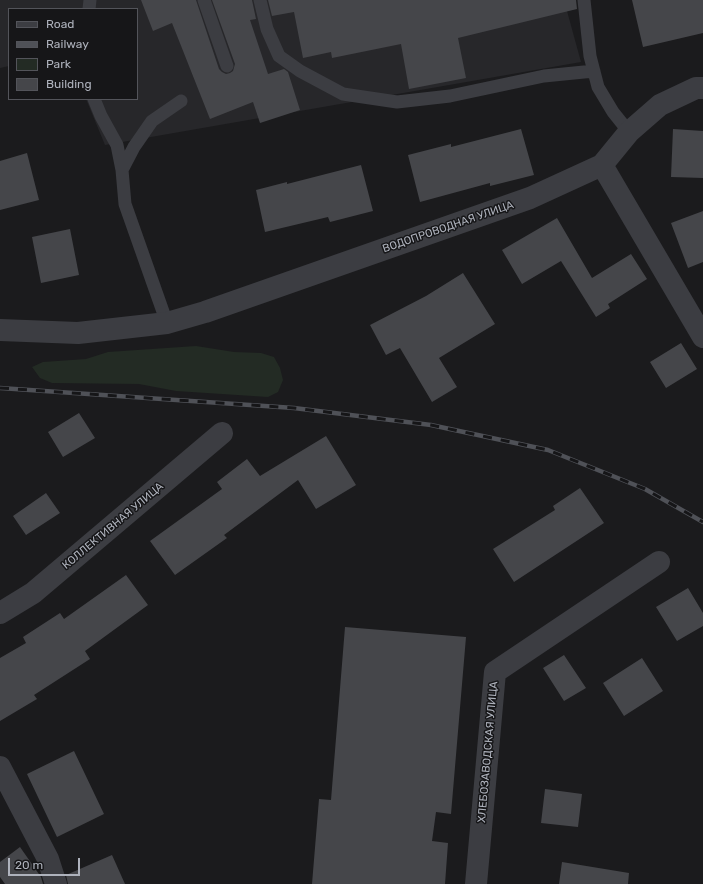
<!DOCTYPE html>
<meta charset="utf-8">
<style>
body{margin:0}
#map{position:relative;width:703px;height:884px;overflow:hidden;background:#1b1b1d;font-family:Rubik,sans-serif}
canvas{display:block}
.legend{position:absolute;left:8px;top:8px;width:130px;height:92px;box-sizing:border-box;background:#161618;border:1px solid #53545a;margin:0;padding:5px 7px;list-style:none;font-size:12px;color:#aeb2bc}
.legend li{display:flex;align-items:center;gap:8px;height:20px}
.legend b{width:20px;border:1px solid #53545a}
.scale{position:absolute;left:8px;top:858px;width:72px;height:18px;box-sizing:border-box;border:2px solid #aeb2bc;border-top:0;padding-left:5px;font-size:12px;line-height:14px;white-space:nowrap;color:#aeb2bc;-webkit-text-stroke:3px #161618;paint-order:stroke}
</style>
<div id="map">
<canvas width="703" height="884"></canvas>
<ul class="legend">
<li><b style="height:5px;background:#3c3d42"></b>Road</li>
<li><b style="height:5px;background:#4f5157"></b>Railway</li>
<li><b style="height:11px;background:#232b24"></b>Park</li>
<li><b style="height:11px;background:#45464a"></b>Building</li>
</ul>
<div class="scale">20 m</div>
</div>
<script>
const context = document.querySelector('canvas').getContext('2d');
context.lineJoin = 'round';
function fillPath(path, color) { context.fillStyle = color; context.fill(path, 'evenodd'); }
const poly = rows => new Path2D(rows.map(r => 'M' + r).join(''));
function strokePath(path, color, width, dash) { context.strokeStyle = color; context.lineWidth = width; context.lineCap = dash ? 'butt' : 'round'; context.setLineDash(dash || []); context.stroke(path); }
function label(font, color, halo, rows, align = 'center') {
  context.font = font + ' Rubik,sans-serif'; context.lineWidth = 3; context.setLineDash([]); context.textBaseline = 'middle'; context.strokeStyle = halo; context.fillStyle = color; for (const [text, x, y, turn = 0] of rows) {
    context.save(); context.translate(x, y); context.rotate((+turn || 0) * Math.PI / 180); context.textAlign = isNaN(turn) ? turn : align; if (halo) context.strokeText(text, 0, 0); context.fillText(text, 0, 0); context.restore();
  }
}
fillPath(poly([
 [0,0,564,0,581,62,105,145,86,99,137,99,137,9,9,9,9,66,0,68]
]), '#27272a');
fillPath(poly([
 [196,346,234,352,261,353,274,357,280,368,283,380,278,392,268,397,176,391,139,384,52,383,40,378,32,367,43,362,86,359,108,352]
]), '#232b24');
fillPath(poly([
 [141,0,196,0,219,69,222,72,226,74,230,73,233,71,235,64,212,0,252,0,256,19,250,20,268,74,284,69,288,72,300,110,260,123,253,102,210,119,172,23,153,31],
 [268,0,576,0,577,9,458,38,466,78,409,89,401,44,332,58,331,52,303,58,294,12,272,16],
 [632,0,703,0,703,33,643,47],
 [521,129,534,175,490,186,490,183,420,202,408,155,451,144,451,147],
 [673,129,703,131,703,178,671,177],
 [27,153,39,200,0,210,0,161],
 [361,165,373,211,330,222,328,217,265,232,256,190,287,182,287,184],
 [703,211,703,262,688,268,671,223],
 [557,218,592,278,631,254,647,279,608,304,610,308,596,317,561,261,522,284,502,250],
 [70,229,79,275,41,283,32,237],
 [463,273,495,324,439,358,457,387,432,402,400,348,386,355,370,325,426,296],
 [681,343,697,369,666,388,650,362],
 [79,413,95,438,63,457,48,432],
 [326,436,356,485,316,509,298,480,224,535,227,538,175,575,150,541,222,489,217,482,247,459,260,476],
 [580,488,604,523,514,582,493,549,555,510,553,506],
 [46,493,60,513,26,535,13,516],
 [126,575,148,605,85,651,90,659,34,695,37,699,0,721,0,658,26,643,23,637,60,613,64,619],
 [688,588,703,613,703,626,677,641,656,607],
 [345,627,466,637,451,814,436,812,432,841,448,843,445,884,312,884,319,799,331,800],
 [564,655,586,688,564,701,543,668],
 [642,658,663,691,624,716,603,683],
 [74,751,104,814,57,837,27,774],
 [545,789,582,794,578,827,541,823],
 [20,847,41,877,43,884,5,884,0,877,0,862],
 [112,855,125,884,68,884,66,875],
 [562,862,629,873,628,884,559,884]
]), '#45464a');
strokePath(poly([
 [204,0,227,66],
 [260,0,267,29,279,56,300,71,343,94,397,102,450,96,544,76,594,71],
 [584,0,590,56,598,87,613,112,629,132],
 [89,9,90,0],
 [94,99,101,116,117,145,122,170,125,204,167,323],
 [122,170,134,147,152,121,181,101]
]), '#3c3d42', 13);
strokePath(poly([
 [602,165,703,337],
 [0,330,78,333,167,323,205,312,530,198,602,165,629,132,660,105,696,88,703,88],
 [0,613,33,593,222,433],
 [0,767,48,859,56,884],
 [476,884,495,672,659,562]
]), '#3c3d42', 22);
const rail = poly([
 [0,388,294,408,431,425,548,450,645,489,703,522]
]);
strokePath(rail, '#4f5157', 4.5);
strokePath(rail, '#161618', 3, [9]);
label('11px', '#aeb2bc', '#161618', [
 ["ВОДОПРОВОДНАЯ УЛИЦА",448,227,-19],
 ["КОЛЛЕКТИВНАЯ УЛИЦА",113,526,-40],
 ["ХЛЕБОЗАВОДСКАЯ УЛИЦА",488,752,-85]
]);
</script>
